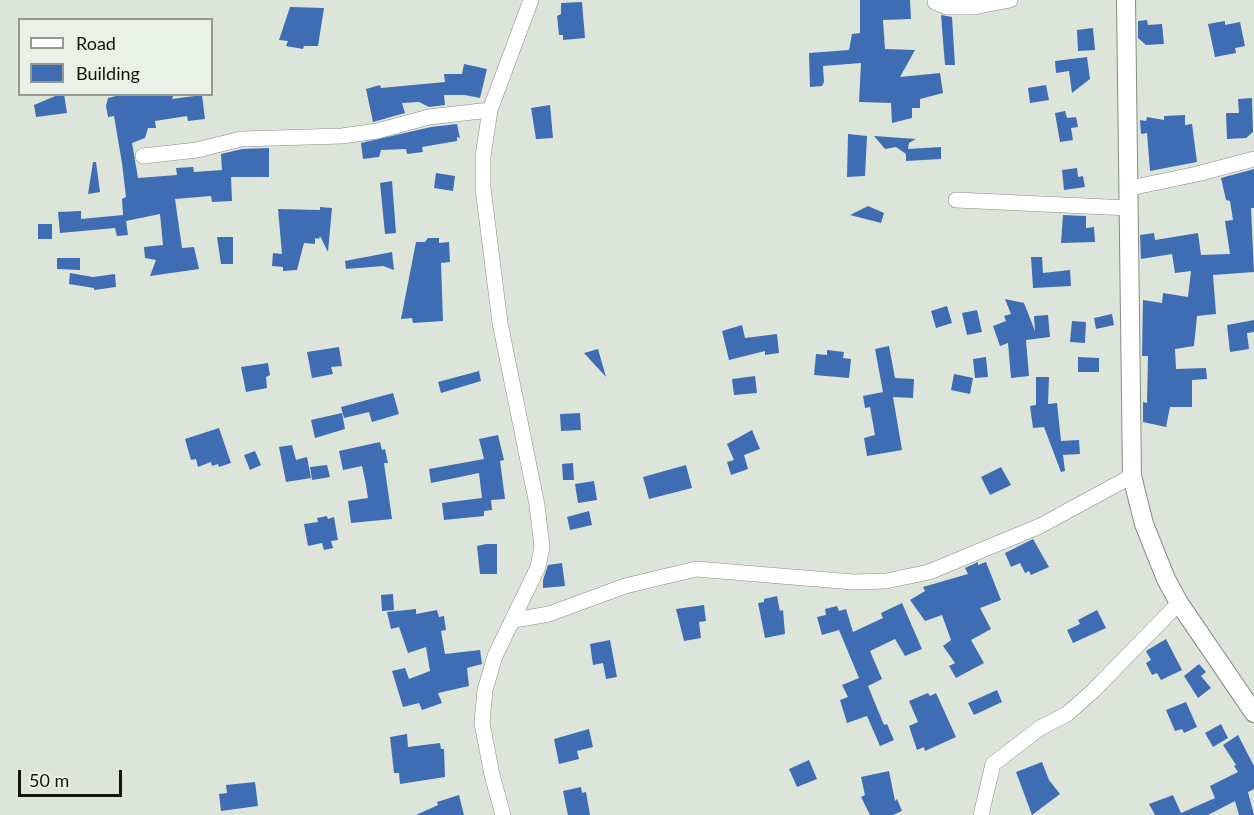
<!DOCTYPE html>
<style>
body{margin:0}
#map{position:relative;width:1254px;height:815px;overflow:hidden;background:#dde5da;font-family:Lato,sans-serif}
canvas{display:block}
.legend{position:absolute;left:18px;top:18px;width:195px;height:78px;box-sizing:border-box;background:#eaf2e7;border:2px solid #949991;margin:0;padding:8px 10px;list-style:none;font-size:18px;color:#121410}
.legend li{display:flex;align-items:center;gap:12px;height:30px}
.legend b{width:30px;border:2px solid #949991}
.scale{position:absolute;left:18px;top:770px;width:104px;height:27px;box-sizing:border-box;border:3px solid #121410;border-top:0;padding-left:8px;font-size:18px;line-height:21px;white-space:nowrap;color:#121410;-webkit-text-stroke:4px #eaf2e7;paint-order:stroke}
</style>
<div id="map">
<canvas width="1254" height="815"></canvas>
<ul class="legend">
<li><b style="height:8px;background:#fff"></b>Road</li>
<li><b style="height:16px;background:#3f6db3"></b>Building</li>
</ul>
<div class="scale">50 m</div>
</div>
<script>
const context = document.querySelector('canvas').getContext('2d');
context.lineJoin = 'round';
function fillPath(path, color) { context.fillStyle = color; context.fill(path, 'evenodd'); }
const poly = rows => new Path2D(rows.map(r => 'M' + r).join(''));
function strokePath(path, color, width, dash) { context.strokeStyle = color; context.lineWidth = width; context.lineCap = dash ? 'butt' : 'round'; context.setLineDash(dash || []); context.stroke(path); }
fillPath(poly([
 [860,0,910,0,911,19,883,20,885,49,915,50,900,77,940,73,943,93,920,99,920,108,912,108,912,118,892,123,891,103,859,102,861,63,823,66,824,82,822,86,810,87,809,53,849,50,852,34,860,33],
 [582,2,585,38,563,40,563,35,559,35,557,16,561,14,561,3],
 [290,7,324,8,318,46,304,46,303,49,286,46,288,41,279,40],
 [941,15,952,17,955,65,945,65],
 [1147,20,1148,25,1162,24,1164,44,1146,45,1138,38,1138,21],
 [1225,21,1225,25,1240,22,1245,46,1235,48,1236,53,1215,57,1208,24],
 [1093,28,1095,50,1078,51,1077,30],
 [1087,57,1090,79,1072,93,1069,71,1056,73,1055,61],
 [464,64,487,69,480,98,465,95,444,95,445,105,429,107,419,102,402,103,405,113,373,122,366,89,380,85,381,88,445,82,444,74,462,74],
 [1046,85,1049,100,1030,103,1028,88],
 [60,94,64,94,67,113,36,117,34,105],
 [124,94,174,94,172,99,202,95,205,119,188,121,187,116,155,121,156,128,148,128,145,138,132,143,138,178,177,175,176,168,193,167,194,172,222,170,221,154,242,149,269,148,269,177,231,177,232,201,212,202,211,196,175,199,182,248,194,247,199,269,150,276,156,260,145,258,144,247,163,245,160,214,126,221,128,235,117,236,115,228,60,233,58,212,81,211,81,219,123,215,122,199,126,197,122,163,114,116,108,117,106,106,108,98],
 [1252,98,1253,132,1246,138,1227,139,1226,113,1239,113,1238,99],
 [550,105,553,138,536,139,531,108],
 [1065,111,1067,118,1076,117,1078,127,1071,128,1073,140,1060,142,1055,113],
 [1185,115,1185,125,1192,124,1197,162,1150,171,1147,133,1141,134,1140,120,1146,121,1147,117,1164,120,1164,116],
 [457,124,460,138,457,137,457,141,422,147,423,152,407,154,406,149,381,150,379,157,363,159,361,143,431,127],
 [848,134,867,136,865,176,847,177],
 [874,136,916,139,909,143,908,149,941,147,941,159,906,161,906,154,896,147,885,149],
 [93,162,96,162,100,192,88,194],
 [1077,168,1078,177,1083,176,1085,187,1064,190,1062,170],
 [1254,169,1254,208,1251,208,1254,272,1213,275,1216,314,1197,316,1194,346,1175,349,1176,369,1206,368,1207,379,1192,380,1192,407,1170,407,1166,427,1143,422,1143,402,1147,403,1148,356,1142,356,1143,300,1162,303,1163,293,1188,297,1191,271,1175,273,1172,254,1141,259,1140,235,1154,233,1155,240,1198,233,1201,255,1230,254,1225,221,1233,220,1230,201,1226,200,1221,178],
 [436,173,455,176,453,191,434,188],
 [392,181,396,233,385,234,380,183],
 [868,206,884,213,881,223,850,215],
 [320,207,332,208,328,252,320,236,319,239,315,238,315,244,304,243,297,270,283,271,283,267,272,266,273,253,282,254,278,209,320,210],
 [1063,215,1086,216,1086,228,1094,227,1095,242,1061,243],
 [38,224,52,224,52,239,38,239],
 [217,237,233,237,233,264,221,264],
 [428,238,439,238,439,243,449,242,450,262,441,263,443,321,413,323,412,318,401,319,416,242,425,242],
 [392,252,394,270,383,266,346,269,345,261],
 [1031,257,1042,257,1043,273,1070,270,1071,286,1033,288],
 [57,258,80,258,80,270,57,269],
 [70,273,93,277,115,274,116,287,94,290,94,288,69,284],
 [1005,299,1024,303,1035,331,1034,316,1048,315,1050,337,1026,340,1029,376,1011,378,1008,343,1000,346,993,326,1006,321,1004,316,1011,314],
 [947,306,952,323,936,328,931,311],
 [977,310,982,332,967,335,962,313],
 [1112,314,1114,325,1096,329,1094,318],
 [1254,320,1254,332,1247,333,1249,349,1230,352,1227,325],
 [1072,321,1086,322,1085,343,1070,342],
 [742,325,745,338,777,334,779,353,765,355,765,351,729,360,722,331],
 [889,346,895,378,914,379,913,398,893,397,902,450,867,456,864,438,875,435,870,407,865,408,863,396,883,392,875,349],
 [339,347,342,366,331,367,333,374,312,378,307,352],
 [598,349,606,377,584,353],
 [827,350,844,352,843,358,851,359,849,378,814,375,816,354,827,355],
 [986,357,988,377,975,378,973,359],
 [1078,357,1099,358,1099,372,1078,372],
 [268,363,270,375,266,377,267,388,246,392,241,367],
 [479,371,481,381,441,393,438,382],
 [954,374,973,378,970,394,951,390],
 [755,376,757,393,734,395,732,379],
 [1036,377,1049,377,1048,404,1057,403,1061,441,1079,440,1080,454,1063,455,1065,471,1061,472,1044,427,1033,428,1030,406,1036,405],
 [393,393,399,414,372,422,369,412,344,418,341,407],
 [342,413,345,429,315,438,311,420],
 [580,413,581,430,561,431,560,414],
 [219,428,231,463,219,467,218,464,212,466,211,462,198,467,196,459,191,460,185,439],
 [752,430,760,449,744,455,748,469,731,475,727,462,734,460,727,444],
 [498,435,504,460,500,461,505,499,491,500,492,510,484,511,484,516,444,520,442,503,482,498,479,473,431,483,429,469,484,459,479,439],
 [380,442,382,450,385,449,388,463,384,463,392,519,351,523,348,501,368,498,366,485,362,466,343,470,339,451],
 [292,445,296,460,307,457,311,478,286,482,279,447],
 [255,451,261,465,250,470,244,455],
 [573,463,574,480,563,480,562,464],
 [327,465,330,477,312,480,310,467],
 [686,465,692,488,649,499,643,477],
 [1001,467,1011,485,990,495,981,477],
 [594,481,597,500,578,503,575,484],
 [589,511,592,525,570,530,567,517],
 [327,516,328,519,334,517,338,540,331,541,333,548,324,550,322,543,308,546,304,524,318,522,317,518],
 [1033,539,1049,567,1031,575,1029,571,1025,573,1020,563,1011,567,1005,553],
 [486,544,497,544,497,574,480,574,477,546],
 [978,562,978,565,986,562,1001,600,980,608,991,629,971,640,984,663,956,678,949,666,955,663,943,646,951,640,942,615,925,621,910,600,925,591,923,587,968,574,965,568],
 [562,563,565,586,543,588,543,580,548,565],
 [393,594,394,610,382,611,381,595],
 [777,596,780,611,783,610,785,634,765,638,758,603,764,602,764,599],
 [902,603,922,649,905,656,895,639,870,651,882,679,868,686,884,725,887,724,894,740,880,746,867,716,847,723,840,700,848,697,842,685,859,678,839,630,822,635,817,617,826,615,825,609,837,606,839,611,846,609,853,632,883,618,881,613],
 [704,605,706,621,699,622,701,638,684,641,676,609],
 [416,609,416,614,437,610,439,617,444,616,446,630,441,631,445,654,480,650,482,664,467,668,469,686,438,693,442,703,422,710,419,703,403,707,392,671,405,668,409,679,430,671,426,647,408,653,399,627,391,629,387,612],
 [1097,610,1106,628,1073,643,1067,630,1080,624,1078,620],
 [1166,639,1182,670,1161,680,1157,673,1152,675,1146,663,1151,660,1146,651],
 [610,640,617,677,606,679,603,663,593,665,590,644],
 [1199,664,1206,672,1201,676,1211,688,1198,698,1184,676],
 [997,690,1002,702,974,715,968,703],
 [928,693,930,696,936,693,956,737,925,751,924,747,917,750,909,726,918,722,909,701],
 [1186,702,1197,727,1184,733,1182,729,1175,731,1166,710],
 [1221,724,1228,738,1213,747,1205,733],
 [589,729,593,747,577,751,579,759,559,764,554,739],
 [407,734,408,747,440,743,441,749,444,749,445,777,400,784,399,773,394,773,390,737],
 [1238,735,1254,766,1254,789,1248,792,1254,815,1239,815,1235,801,1208,815,1155,815,1149,804,1173,795,1181,813,1215,798,1210,786,1238,772,1234,766,1236,765,1223,745],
 [809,760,817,779,797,787,789,769],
 [1042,762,1049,780,1060,794,1032,815,1016,772],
 [889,771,895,801,897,799,902,811,893,815,870,815,861,797,865,795,861,777],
 [255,782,258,806,221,811,219,794,227,793,226,785],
 [581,787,582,793,586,792,590,815,568,815,563,791],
 [459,795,464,815,416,815,438,805,437,802]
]), '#3f6db3');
const minor = poly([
 [935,2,947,7,974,7,1010,0],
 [143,156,197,150,241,139,342,136,377,131,429,117,490,110],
 [1130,188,1197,174,1254,159],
 [956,200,1129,208],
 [514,620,549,614,625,586,696,569,853,582,886,581,929,572,1040,526,1132,476],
 [503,815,492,775,482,723,485,690,495,656,538,567,542,547,537,505,500,323,483,188,483,156,490,110,531,0],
 [981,815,993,764,1040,728,1067,714,1093,691,1179,603]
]);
const tertiary = poly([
 [1126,0,1132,476,1144,524,1166,579,1179,603,1254,713]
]);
strokePath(minor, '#868d83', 16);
strokePath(tertiary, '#868d83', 20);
strokePath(minor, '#fff', 15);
strokePath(tertiary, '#fff', 18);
</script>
